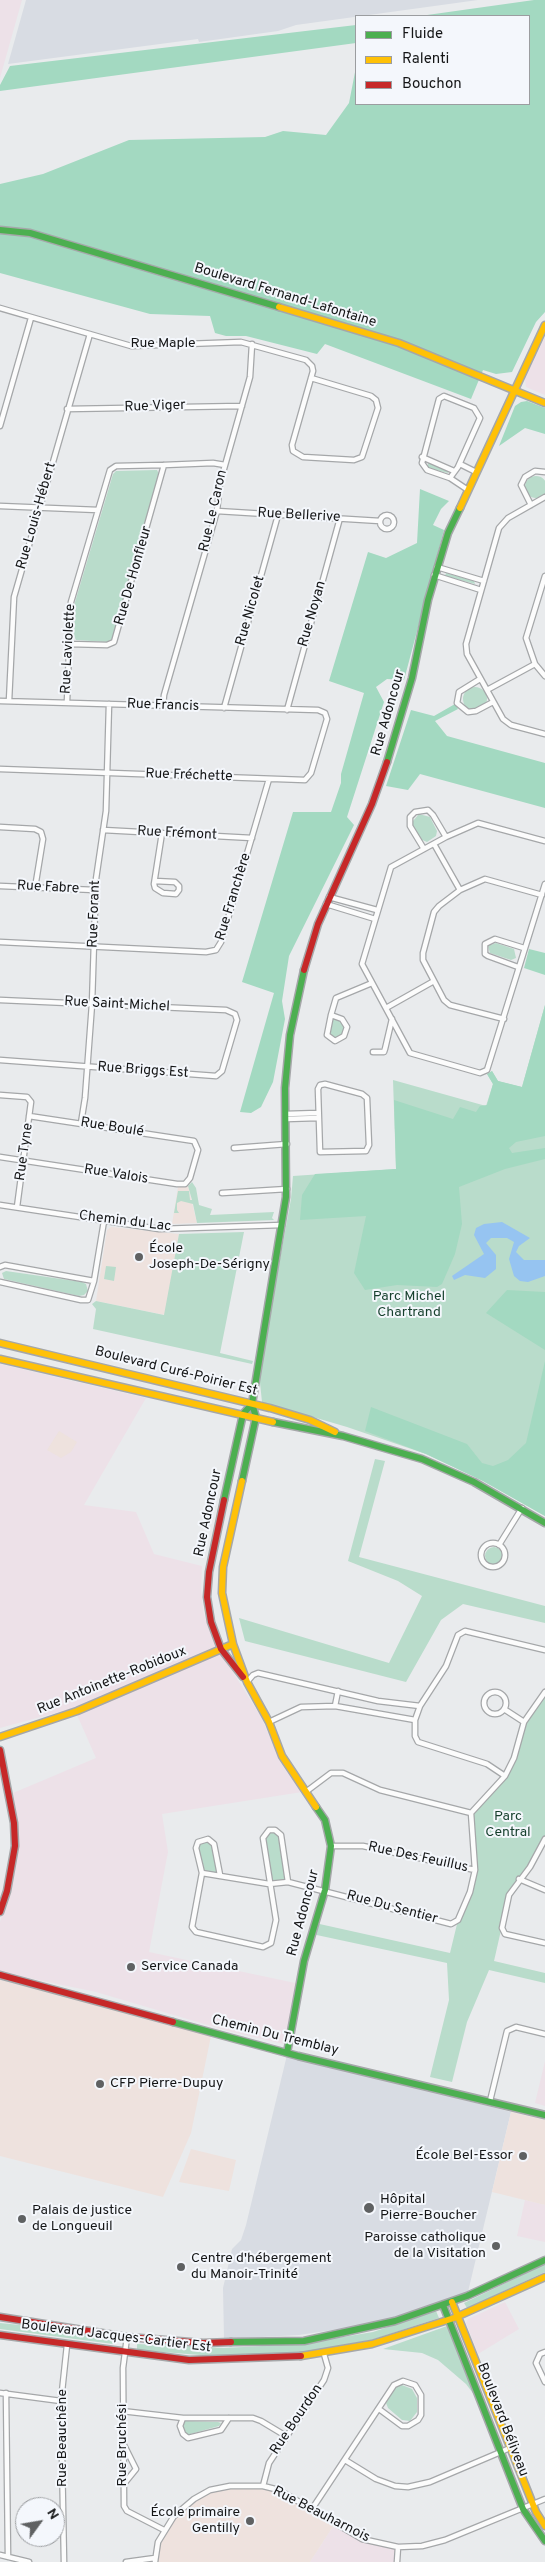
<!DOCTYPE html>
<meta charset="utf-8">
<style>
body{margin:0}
#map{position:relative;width:545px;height:2562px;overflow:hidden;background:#e9ebed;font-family:Overpass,sans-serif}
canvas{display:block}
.legend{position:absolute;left:355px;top:15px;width:175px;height:90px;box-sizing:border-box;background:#f4f7fc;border:1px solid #9b9da0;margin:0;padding:6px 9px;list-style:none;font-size:15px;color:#151617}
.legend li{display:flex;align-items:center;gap:10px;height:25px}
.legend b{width:25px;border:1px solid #9b9da0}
.north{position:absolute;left:15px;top:2497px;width:50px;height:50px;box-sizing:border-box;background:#f4f7fc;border:1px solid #9b9da0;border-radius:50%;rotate:58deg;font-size:14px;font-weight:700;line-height:20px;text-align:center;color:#151617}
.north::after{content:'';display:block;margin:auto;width:18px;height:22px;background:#5f6162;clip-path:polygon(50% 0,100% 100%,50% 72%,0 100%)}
</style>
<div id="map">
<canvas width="545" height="2562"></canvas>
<ul class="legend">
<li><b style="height:6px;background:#4caf50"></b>Fluide</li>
<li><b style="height:6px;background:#ffc107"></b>Ralenti</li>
<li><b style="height:6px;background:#c62828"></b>Bouchon</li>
</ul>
<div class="north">N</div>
</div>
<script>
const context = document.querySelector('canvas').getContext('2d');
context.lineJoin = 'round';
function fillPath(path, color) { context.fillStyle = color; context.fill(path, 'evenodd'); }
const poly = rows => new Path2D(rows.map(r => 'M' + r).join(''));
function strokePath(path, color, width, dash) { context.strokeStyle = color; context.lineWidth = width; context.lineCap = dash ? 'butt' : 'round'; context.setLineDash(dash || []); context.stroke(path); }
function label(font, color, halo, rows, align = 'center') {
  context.font = font + ' Overpass,sans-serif'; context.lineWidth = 4; context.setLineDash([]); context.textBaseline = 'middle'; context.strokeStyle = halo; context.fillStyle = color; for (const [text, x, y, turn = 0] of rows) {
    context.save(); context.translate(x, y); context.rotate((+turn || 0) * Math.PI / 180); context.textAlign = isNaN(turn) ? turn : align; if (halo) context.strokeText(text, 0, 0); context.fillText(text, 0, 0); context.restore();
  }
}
fillPath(poly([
 [0,0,22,0,0,78],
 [545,337,545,395,526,387,525,378],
 [0,1364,146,1398,84,1505,136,1512,154,1554,202,1566,201,1592,204,1615,215,1644,260,1715,284,1768,302,1792,162,1814,168,1852,149,1952,300,1984,288,2045,228,2031,96,1992,0,1972,0,1922,15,1872,17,1844,13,1793,96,1758,74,1708,0,1728],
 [545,2061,545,2106,535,2103],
 [525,2200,545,2205,545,2242,517,2236],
 [505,2302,519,2329,478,2354,466,2323,468,2319],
 [334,2525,362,2540,396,2548,396,2562,310,2562]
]), '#ede1e8');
fillPath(poly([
 [26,0,478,0,296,25,278,31,199,42,198,39,8,64],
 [287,2055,511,2112,467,2296,395,2321,299,2335,224,2339,223,2288,232,2249,241,2240,246,2225]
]), '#d8dce3');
fillPath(poly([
 [188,1186,197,1223,172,1224,178,1187],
 [111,1227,179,1234,165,1315,96,1301,107,1230],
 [59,1431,77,1442,71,1452,61,1458,47,1450],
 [0,1980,89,2001,211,2036,191,2133,163,2197,0,2156],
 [511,2112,545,2120,545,2205,492,2192],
 [191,2149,236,2160,229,2191,179,2182],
 [247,2486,277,2492,334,2525,310,2562,157,2562,159,2543,175,2517,194,2500,211,2492]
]), '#eee2de');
fillPath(poly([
 [428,463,447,470,448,473,428,468],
 [157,470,159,474,112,639,107,642,76,640,74,636,75,602,113,474,116,471],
 '525 487a11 11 0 1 1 22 0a11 11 0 1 1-22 0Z',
 [446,573,474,581,475,584,445,576],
 '463 699a12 12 0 1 1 24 0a12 12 0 1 1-24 0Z',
 [419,814,430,817,437,831,436,836,427,842,420,839,413,826,413,821],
 [496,943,514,949,516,958,511,960,490,953,488,946],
 [545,1005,545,1516,483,1481,426,1454,347,1427,262,1402,259,1373,291,1199,293,1176,396,1169,393,1080,486,1106,493,1084,487,1074,492,1071,498,1081,522,1087],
 [331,1015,342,1019,347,1027,344,1036,335,1041,327,1035],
 [192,1182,196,1188,199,1205,212,1209,210,1215,274,1212,272,1218,274,1220,197,1223,193,1204,181,1201,177,1203,177,1210,179,1213,174,1213,178,1191,189,1191,190,1200,192,1200,188,1186],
 [244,1232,220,1353,253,1361,252,1364,93,1329,96,1309,92,1304,96,1301,164,1315,179,1234],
 [106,1266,116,1267,114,1281,104,1279],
 [6,1271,82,1282,86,1284,88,1291,84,1295,79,1296,4,1279,2,1273],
 [375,1459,385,1461,359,1557,545,1606,545,1623,463,1604,441,1620,406,1682,245,1641,239,1618,389,1663,422,1596,398,1581,348,1561],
 '485 1556a9 9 0 1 1 18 0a9 9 0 1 1-18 0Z',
 [545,1692,545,1839,542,1849,509,1895,494,1961,545,1973,545,1983,489,1970,467,2022,452,2082,430,2077,449,2000,447,1963,312,1934,315,1923,450,1953,458,1920,475,1870,471,1813,505,1776,514,1758,524,1722],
 [275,1831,280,1836,286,1880,271,1882,265,1838,270,1832],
 [208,1841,213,1845,218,1873,204,1872,198,1848,199,1843],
 [545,2264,545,2272,467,2308,464,2303],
 [436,2311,439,2318,371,2340,303,2352,225,2357,137,2350,137,2344,224,2348,301,2344,373,2332],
 [0,2323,20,2325,114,2338,113,2344,0,2329],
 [447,2326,478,2400,466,2384,438,2360,422,2353,383,2349],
 [402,2385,412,2389,417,2398,417,2412,410,2421,402,2420,388,2408,386,2403,395,2387],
 [184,2421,218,2422,221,2423,219,2426,187,2435,182,2426]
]), '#b9dccb');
fillPath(poly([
 [534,0,545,0,545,312,536,322,512,372,496,374,483,370,471,399,325,344,317,354,246,336,226,336,215,333,210,316,150,314,0,273,0,184,43,174,129,140,265,137,283,131,326,135,349,103,356,67,356,104,529,104,529,16,420,16],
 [356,25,356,43,0,91,0,85,10,66],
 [527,401,545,408,545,434,525,428,499,446,515,406,521,402],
 [420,489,449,501,441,509,433,525,444,530,404,680,387,679,376,687,384,702,347,817,354,825,289,956,282,1001,285,1019,273,1082,261,1107,251,1113,240,1112,274,993,242,982,293,812,331,812,341,783,341,774,364,693,329,681,368,552,386,558,417,543],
 [455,704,458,709,435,721,447,736,545,763,545,808,420,774,408,790,386,786,411,710,434,716],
 [529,949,545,953,545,975,524,968],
 [545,1005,545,1136,516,1142,509,1148,512,1153,545,1148,545,1159,505,1169,459,1187,462,1224,455,1254,442,1284,437,1287,397,1285,365,1290,354,1273,366,1216,300,1220,302,1195,315,1174,396,1169,394,1100,453,1119,460,1107,476,1112,480,1106,487,1105,493,1084,487,1074,492,1071,498,1081,522,1087],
 [507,1290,545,1292,545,1350,486,1313],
 [545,1361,545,1516,483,1481,426,1454,365,1431,371,1407,467,1444,482,1463,493,1466,508,1460,526,1443]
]), '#a3d9c1');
fillPath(poly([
 [502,1222,530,1238,519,1246,516,1252,524,1260,545,1260,545,1276,528,1282,520,1281,514,1276,509,1259,514,1242,507,1238,491,1238,486,1243,496,1255,496,1269,485,1278,465,1275,454,1280,452,1276,484,1254,474,1235,476,1228,484,1224]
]), '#96c4f1');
const street = poly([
 [0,308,131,346,241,342,306,360,312,366,313,371,292,445,293,451,303,457,354,460,362,457,378,408,376,400,371,396,311,378],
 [67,409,242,406],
 [0,426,31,318],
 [422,457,454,471],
 [460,464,476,472],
 [450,478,458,467,480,418,474,408,444,396,439,399,422,463,427,470,450,478,468,490],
 [545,497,508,518,499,528,466,644,467,654,503,719,511,725,545,734],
 [531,505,521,485,525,477,535,471,545,472],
 [0,506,98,510],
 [217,511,380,521],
 '380 522a7 7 0 1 1 14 0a7 7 0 1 1-14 0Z',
 [437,567,484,581],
 [434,575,481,590],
 [545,576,526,638,535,664,545,676],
 [69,644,107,645,114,642,164,465],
 [480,679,459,692,457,703,468,712,476,711,493,702],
 [487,690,535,664],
 [0,701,318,710,325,713,327,719,311,773,305,780,0,769],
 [9,701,14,597,90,334],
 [67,702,71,602,110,470,116,466,164,465,213,463,225,465],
 [163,706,164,695,217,511,220,483,250,377,252,344],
 [224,708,278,515],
 [287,710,340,518],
 [0,827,35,829,41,832,43,839,35,888],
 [103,830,252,838],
 [545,841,478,823,446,837,391,867,362,964,410,1053,480,1073,487,1070,545,884],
 [434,844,460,890],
 [424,849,410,826,410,817,415,812,428,810,433,815,446,837],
 [155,881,175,882,179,886,179,890,176,894,163,893,155,888,154,884,162,833],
 [0,886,95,890],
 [329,897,377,910],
 [326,904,375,919],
 [0,942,206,952,216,950,221,942,269,779],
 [518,967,488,956,485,954,485,944,495,939,524,948],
 [0,1000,226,1010,235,1014,237,1020,222,1071,216,1076,0,1060],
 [386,1008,434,981],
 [331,1015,342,1019,347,1027,344,1036,335,1041,327,1035,331,1015,336,998,372,983],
 [504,1019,450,1005,444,1000,423,960,423,953,434,912,439,906,460,890,485,879,542,895],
 [373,1052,384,1052,385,1049,392,1019],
 [325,1084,362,1094,367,1098,369,1145,366,1151,320,1152,318,1089,320,1085,325,1084],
 [0,1095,27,1097,31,1102,17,1207],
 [285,1114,318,1113],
 [286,1119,318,1118],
 [81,1123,85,1098,92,1004,96,879,106,811,109,704],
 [234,1148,287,1144],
 [0,1157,177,1184,185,1184,190,1178,198,1150,194,1141,29,1116],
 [222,1193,287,1189],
 [0,1205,159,1229,282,1225],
 [0,1267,5,1265,94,1281],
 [0,1282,81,1300,88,1300,94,1281,104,1221],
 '481 1555a12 12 0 1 1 24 0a12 12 0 1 1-24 0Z',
 [499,1545,522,1508],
 [247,1682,253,1675,258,1673,378,1701,420,1706],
 '484 1703a11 11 0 1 1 22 0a11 11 0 1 1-22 0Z',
 [335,1706,338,1691],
 [504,1709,524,1722],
 [269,1722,301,1707,335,1706,415,1720],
 [505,1776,487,1764,418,1742,415,1736,415,1720,420,1706,446,1666,458,1635,465,1631,545,1650],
 [307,1791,331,1773,343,1773,380,1790,471,1813],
 [545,1839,530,1867,509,1895,502,1928,505,1934,545,1943],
 [331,1846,363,1846,475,1870],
 [202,1873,269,1884,288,1882,451,1924,458,1920,470,1892,475,1870,471,1813,505,1776,514,1758,524,1722,545,1692],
 [220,1875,214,1844,208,1839,198,1842,196,1848,202,1873,192,1927,196,1932,263,1947,271,1943,276,1920,263,1838,269,1830,275,1830,281,1835,288,1882],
 [519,1879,545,1890],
 [490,2101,507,2031,516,2027,545,2034],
 [127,2337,123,2368,124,2506,127,2511,164,2530],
 [545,2352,540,2354,536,2363,545,2382],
 [0,2393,61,2401],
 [6,2393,8,2557],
 [122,2411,183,2418,253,2418,261,2421,286,2436],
 [183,2418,180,2426,183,2434,188,2438,221,2430,229,2418],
 [345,2460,376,2479,395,2486,408,2487,430,2482,510,2448],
 [123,2485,136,2469,123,2443],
 [263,2486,269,2463,324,2380,328,2368,324,2354],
 [312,2509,394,2385,403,2381,415,2385,421,2395,421,2415,418,2420,408,2426,402,2426,379,2409],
 [0,2555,29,2562],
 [64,2562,61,2401,67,2345],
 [126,2562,155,2558],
 [155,2562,158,2542,174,2516,194,2499,210,2490,230,2486,263,2486,279,2490,362,2539,398,2547,422,2546,445,2540,545,2499],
 [397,2562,398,2547]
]);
const fast = poly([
 [0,230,30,233,279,307],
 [387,762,412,678,428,600,448,533,460,508],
 [273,1422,343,1436,422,1459,474,1482,545,1523],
 [242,1481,256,1417,252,1404,286,1197,285,1088,290,1035,304,970],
 [224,1500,243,1414,252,1404],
 [173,2022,298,2056,545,2115],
 [287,2053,304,1961,325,1890,331,1846,325,1820,316,1807],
 [443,2305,523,2509,545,2541],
 [231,2342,304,2341,395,2321,467,2296,545,2260]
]);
const slow = poly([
 [279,307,399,343,545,403],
 [460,508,545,325],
 [0,1343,270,1408,310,1420,335,1432],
 [0,1359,273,1422],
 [242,1481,223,1567,222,1593,233,1644,247,1682,269,1722,282,1756,316,1807],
 [0,1737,77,1711,233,1644],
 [452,2302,536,2512,545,2526],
 [301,2356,372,2344,454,2318,545,2277]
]);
const jam = poly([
 [304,970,318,924,372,804,387,762],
 [224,1500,209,1572,207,1597,211,1622,221,1649,243,1677],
 [0,1750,14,1823,15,1846,7,1891,0,1912],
 [0,1975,173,2022],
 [0,2317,127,2337,203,2343,231,2342],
 [0,2335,189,2360,301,2356]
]);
strokePath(street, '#a5a7a9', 7);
strokePath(fast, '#a5a7a9', 9);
strokePath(slow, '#a5a7a9', 9);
strokePath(jam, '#a5a7a9', 9);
strokePath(street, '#fcfcfc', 4.5);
strokePath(fast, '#4caf50', 6);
strokePath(slow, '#ffc107', 6);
strokePath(jam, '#c62828', 6);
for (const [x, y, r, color] of [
 [139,1257,5,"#5f6162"],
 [131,1967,5,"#5f6162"],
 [100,2084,5,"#5f6162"],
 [523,2156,5,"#5f6162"],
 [369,2208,6,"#5f6162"],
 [22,2219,5,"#5f6162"],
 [496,2246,5,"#5f6162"],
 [181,2267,5,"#5f6162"],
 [250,2521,5,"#5f6162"]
]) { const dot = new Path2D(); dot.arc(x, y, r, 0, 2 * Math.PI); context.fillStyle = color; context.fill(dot); strokePath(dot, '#f4f7fc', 2); }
label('14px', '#151617', '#f4f7fc', [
 ["Boulevard Fernand-Lafontaine",285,296,17],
 ["Rue Maple",163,344],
 ["Rue Viger",155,407,-2],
 ["Rue Le Caron",214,511,-77],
 ["Rue Louis-Hébert",37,516,-74],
 ["Rue Bellerive",299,516,3],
 ["Rue De Honfleur",134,576,-74],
 ["Rue Nicolet",251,611,-74],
 ["Rue Noyan",313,614,-74],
 ["Rue Laviolette",69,649,-87],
 ["Rue Francis",163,706,2],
 ["Rue Adoncour",389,713,-74],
 ["Rue Fréchette",189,776,2],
 ["Rue Frémont",177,834,3],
 ["Rue Fabre",48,888,3],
 ["Rue Franchère",234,897,-73],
 ["Rue Forant",95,914,-88],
 ["Rue Saint-Michel",117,1005,3],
 ["Rue Briggs Est",143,1071,4],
 ["Rue Boulé",112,1128,9],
 ["Rue Tyne",25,1152,-82],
 ["Rue Valois",116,1175,9],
 ["Chemin du Lac",125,1222,7],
 ["Boulevard Curé-Poirier Est",176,1372,14],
 ["Rue Adoncour",209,1513,-78],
 ["Rue Antoinette-Robidoux",112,1681,-22],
 ["Rue Des Feuillus",418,1858,12],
 ["Rue Du Sentier",392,1908,15],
 ["Rue Adoncour",304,1913,-75],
 ["Chemin Du Tremblay",275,2036,14],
 ["Boulevard Jacques-Cartier Est",116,2337,7],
 ["Rue Bourdon",297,2420,-56],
 ["Boulevard Béliveau",502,2420,69],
 ["Rue Beauchêne",63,2438,-90],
 ["Rue Bruchési",123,2445,-90],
 ["Rue Beauharnois",321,2515,27]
]);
label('14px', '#151617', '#f4f7fc', [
 ["École",149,1249],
 ["Joseph-De-Sérigny",149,1265],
 ["Service Canada",141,1967],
 ["CFP Pierre-Dupuy",110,2084],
 ["École Bel-Essor",513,2156,"right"],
 ["Hôpital",380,2200],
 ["Pierre-Boucher",380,2216],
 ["Palais de justice",32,2211],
 ["de Longueuil",32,2227],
 ["Paroisse catholique",486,2238,"right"],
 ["de la Visitation",486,2254,"right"],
 ["Centre d'hébergement",191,2259],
 ["du Manoir-Trinité",191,2275],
 ["École primaire",240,2513,"right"],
 ["Gentilly",240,2529,"right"]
], 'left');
label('14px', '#153f2c', '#f4f7fc', [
 ["Parc Michel",409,1297],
 ["Chartrand",409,1313],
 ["Parc",508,1817],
 ["Central",508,1833]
]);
</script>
